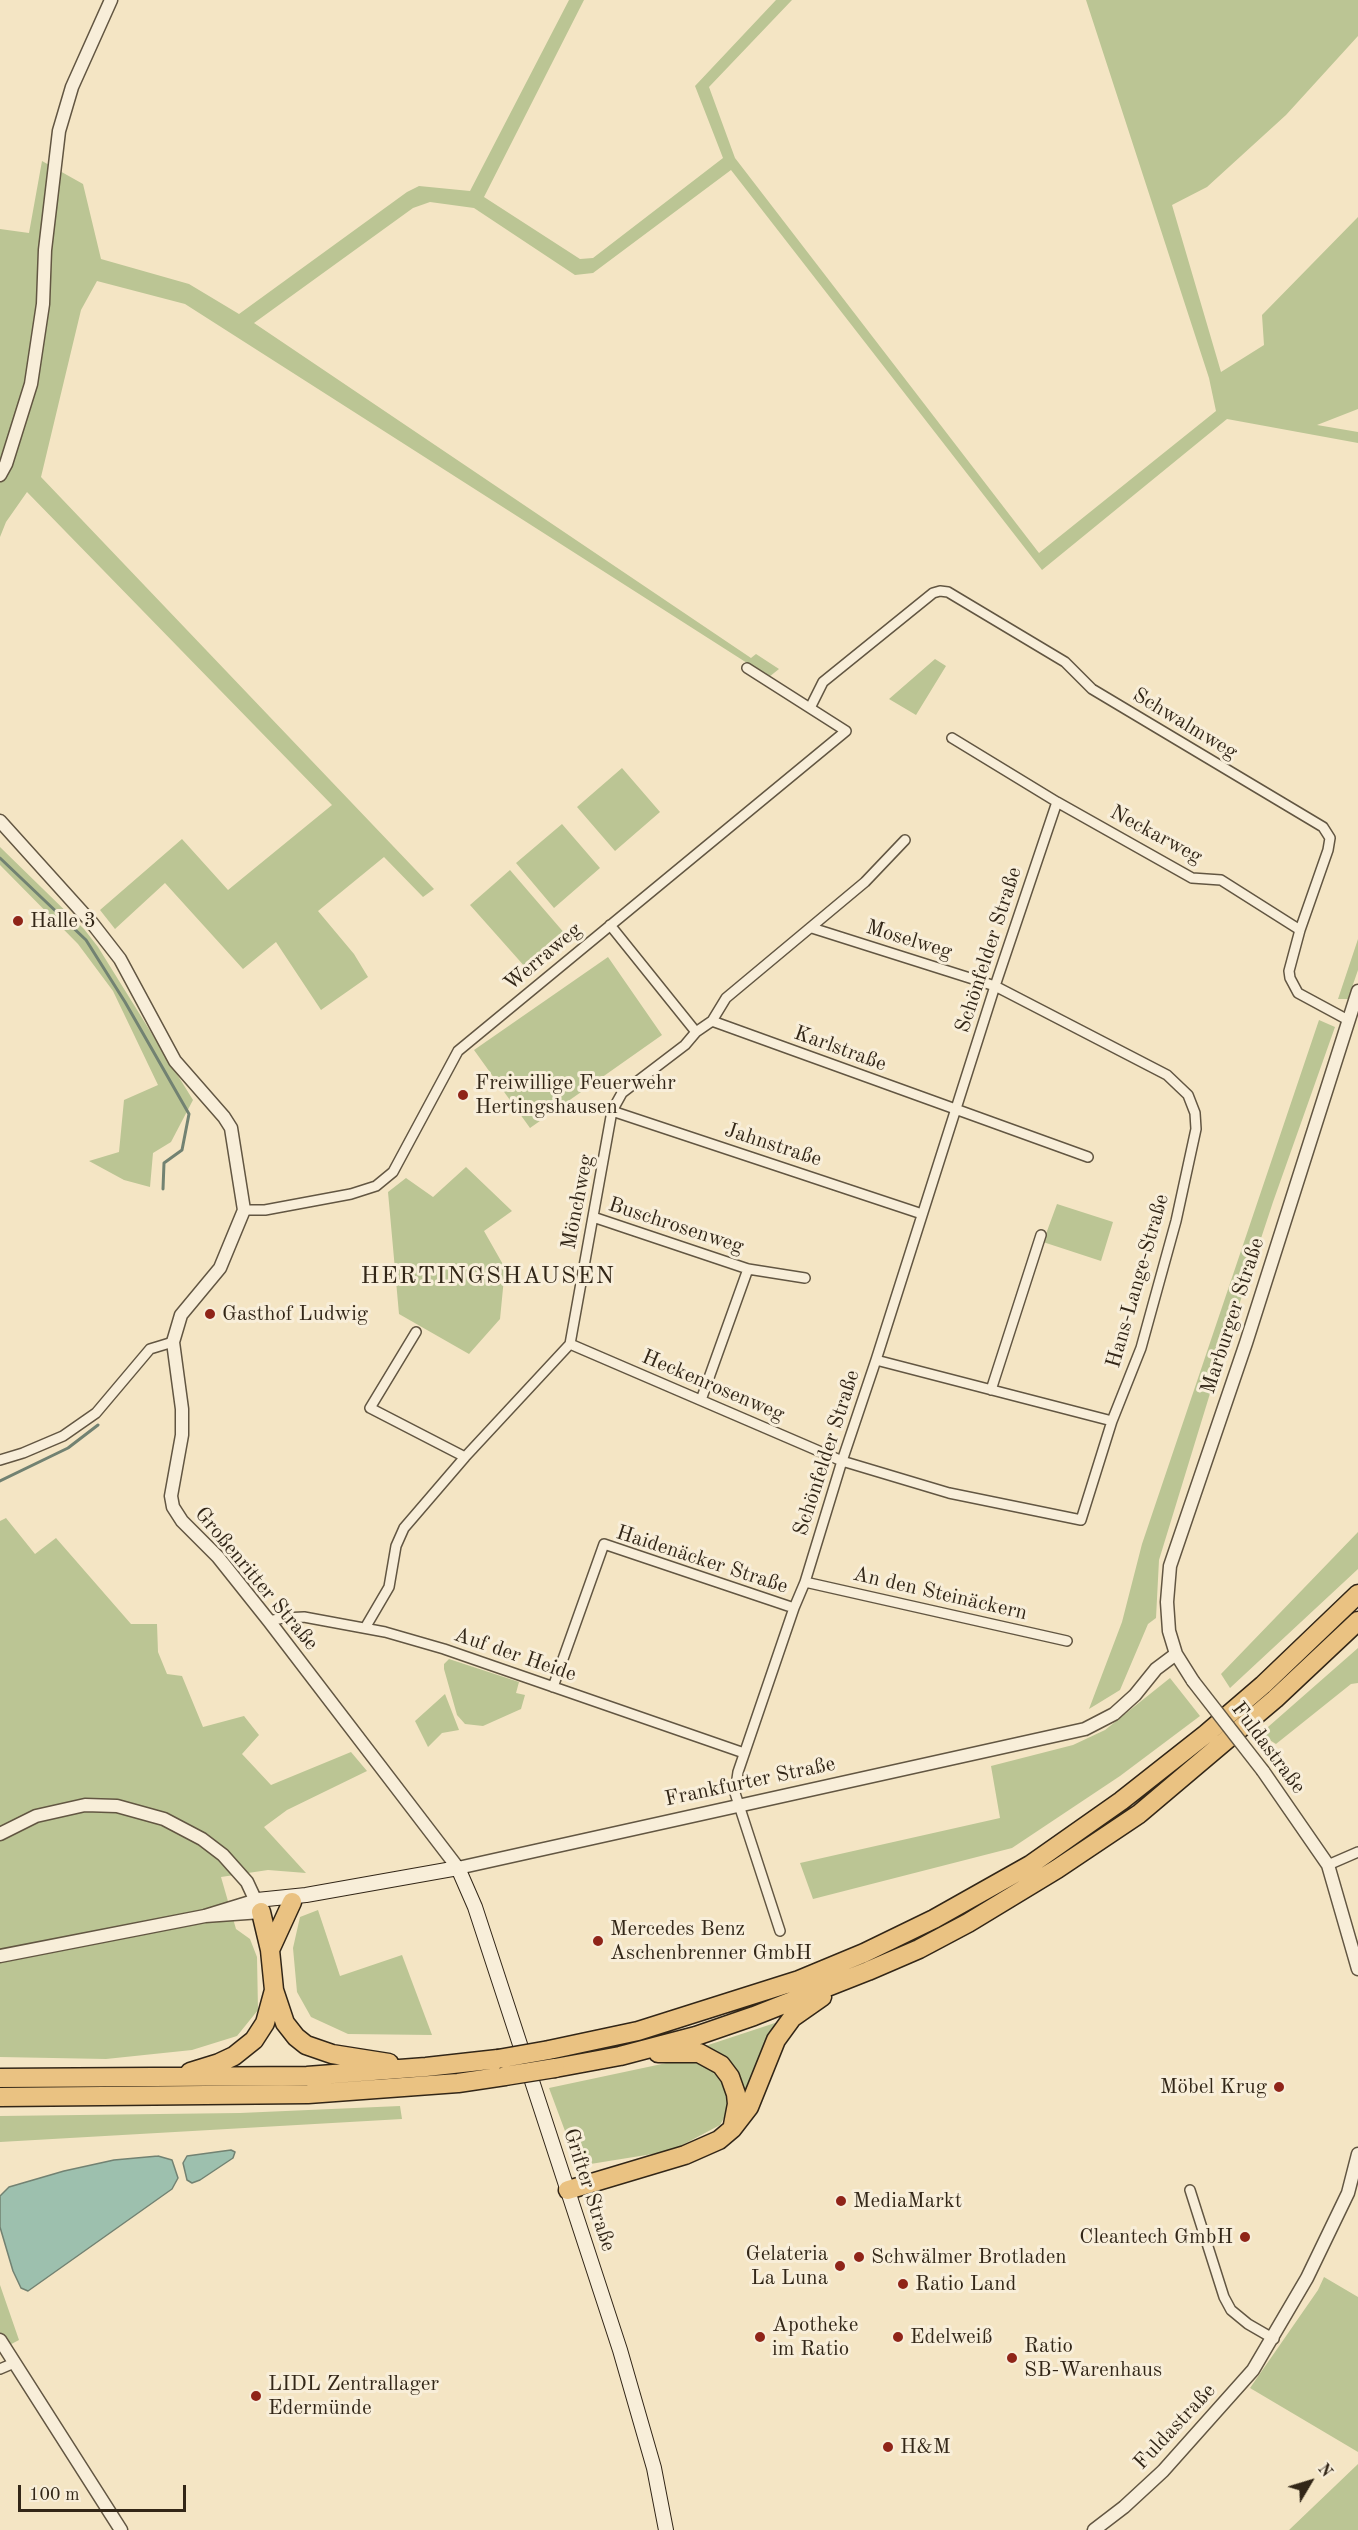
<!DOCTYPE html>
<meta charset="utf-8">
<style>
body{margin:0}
#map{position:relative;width:1358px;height:2530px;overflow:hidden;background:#f4e5c4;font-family:"Old Standard TT",serif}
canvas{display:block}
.north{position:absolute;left:1280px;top:2452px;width:60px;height:60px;-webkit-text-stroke:4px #f8eed9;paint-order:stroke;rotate:52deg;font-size:16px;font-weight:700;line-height:24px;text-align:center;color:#322617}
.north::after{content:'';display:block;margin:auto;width:21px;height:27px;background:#322617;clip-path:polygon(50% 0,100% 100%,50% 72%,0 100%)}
.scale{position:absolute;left:18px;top:2485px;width:168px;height:27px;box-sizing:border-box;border:3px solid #322617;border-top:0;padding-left:8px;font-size:18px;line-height:21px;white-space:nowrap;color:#322617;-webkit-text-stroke:4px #f8eed9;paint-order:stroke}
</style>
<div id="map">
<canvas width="1358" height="2530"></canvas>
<div class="north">N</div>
<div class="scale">100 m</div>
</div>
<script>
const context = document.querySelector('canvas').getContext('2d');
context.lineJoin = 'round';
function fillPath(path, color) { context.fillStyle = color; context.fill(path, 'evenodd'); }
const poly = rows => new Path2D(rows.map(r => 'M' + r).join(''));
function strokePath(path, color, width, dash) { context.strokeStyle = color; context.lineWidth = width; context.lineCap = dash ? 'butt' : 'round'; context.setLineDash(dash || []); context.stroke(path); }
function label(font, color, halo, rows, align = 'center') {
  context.font = font + ' "Old Standard TT",serif'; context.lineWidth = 6; context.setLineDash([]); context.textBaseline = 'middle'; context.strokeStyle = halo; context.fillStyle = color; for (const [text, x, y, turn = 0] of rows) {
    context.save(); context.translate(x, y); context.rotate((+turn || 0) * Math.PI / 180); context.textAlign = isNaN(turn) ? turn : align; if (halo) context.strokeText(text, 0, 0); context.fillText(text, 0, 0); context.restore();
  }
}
fillPath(poly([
 [569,0,584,0,484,197,580,259,593,258,723,158,695,86,776,0,792,0,709,87,735,158,1039,553,1216,411,1209,378,1086,0,1358,0,1358,36,1286,115,1207,187,1172,205,1221,372,1264,345,1262,315,1358,217,1358,409,1317,425,1358,432,1358,443,1227,419,1042,570,731,170,593,273,575,275,474,208,430,202,413,208,254,323,751,658,756,654,779,669,769,677,185,304,97,281,81,310,41,477,434,889,423,897,384,857,318,911,354,954,368,977,321,1010,276,942,243,969,165,883,115,929,100,910,182,839,228,890,332,805,27,492,6,522,0,537,0,229,29,233,42,161,83,184,101,259,189,284,239,314,407,192,419,186,470,191],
 [935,659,946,666,916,715,889,699],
 [622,768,660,812,615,851,577,807],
 [562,824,600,868,554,908,516,863],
 [0,847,84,929,98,947,193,1100,171,1142,153,1153,150,1187,124,1180,89,1161,119,1152,124,1100,158,1085,113,991,78,944,0,865],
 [510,870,566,935,526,968,470,905],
 [1358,939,1358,970,1348,999,1338,999],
 [608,957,662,1035,530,1128,474,1050],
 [1319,1020,1335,1027,1273,1202,1212,1387,1159,1560,1156,1618,1148,1624,1120,1690,1089,1709,1122,1622,1142,1544],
 [466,1167,512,1211,484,1231,505,1268,500,1319,469,1354,399,1314,388,1192,406,1178,433,1197],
 [1057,1204,1113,1222,1101,1261,1043,1242],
 [6,1518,35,1554,56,1538,131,1624,157,1624,158,1652,167,1674,182,1676,203,1727,244,1716,259,1735,242,1754,271,1785,351,1752,367,1771,287,1810,264,1827,306,1873,268,1870,221,1877,236,1929,250,1939,257,1957,258,2010,237,2036,192,2050,106,2059,0,2057,0,1521],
 [1358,1532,1358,1569,1230,1688,1221,1674],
 [1358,1648,1358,1683,1351,1684,1276,1744,1260,1734],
 [449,1659,519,1682,516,1693,525,1695,521,1709,483,1726,465,1724,457,1715,444,1669,444,1664],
 [1170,1678,1200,1716,1120,1776,1012,1848,813,1899,800,1863,1000,1818,991,1766,1073,1745,1105,1730],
 [445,1694,459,1730,442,1733,428,1747,415,1721],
 [318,1910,340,1976,402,1955,432,2035,348,2034,311,2017,297,1992,293,1948,300,1917],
 [784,2020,747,2103,740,2088,696,2049],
 [676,2061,700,2061,719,2072,729,2091,728,2111,720,2125,671,2151,578,2166,549,2088],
 [400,2106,402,2119,0,2142,0,2116,240,2113],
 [1324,2277,1358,2297,1358,2452,1250,2388,1318,2290],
 [0,2285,19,2340,0,2350],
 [1358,2464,1358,2530,1289,2530]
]), '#bbc594');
const water = poly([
 [231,2150,235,2152,233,2158,200,2180,192,2183,187,2180,183,2163,187,2156,231,2150],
 [158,2156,172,2160,178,2178,172,2189,28,2291,21,2288,13,2271,0,2227,0,2196,9,2187,64,2171,114,2160,158,2156]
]);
fillPath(water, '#9dc0ae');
strokePath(water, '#728272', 1.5);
strokePath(poly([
 [0,858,86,940,125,1002,189,1114,182,1150,164,1163,163,1189],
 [0,1481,68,1448,98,1425]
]), '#728272', 3);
const minor = poly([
 [810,708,823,682,933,593,940,591,948,592,1065,662,1092,689,1323,827,1330,838,1328,850,1300,930,1289,971,1290,978,1298,993,1348,1020],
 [952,738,1057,802,1192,878,1221,880,1300,930],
 [610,925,696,1032],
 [712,1021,1088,1157],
 [612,1111,922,1214],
 [244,1210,265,1210,351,1194,376,1186,393,1172,458,1051,846,731,747,668],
 [593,1217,748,1269,805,1278],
 [416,1332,370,1408,465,1457],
 [570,1344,842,1461,949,1493,1081,1520,1112,1421,1141,1348,1176,1221,1196,1129,1195,1113,1188,1095,1167,1075,995,986,812,928],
 [876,1360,1112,1421],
 [991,1390,1041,1235],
 [701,1400,748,1269],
 [0,1460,23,1453,63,1436,96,1413,150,1349,173,1342],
 [805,1582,1067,1641],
 [269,1621,283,1618,304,1617,385,1632,444,1649,744,1753],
 [365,1628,389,1587,396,1546,404,1528,465,1457,570,1344,612,1111,622,1093,685,1045,696,1032,712,1021,726,998,865,882,905,840],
 [553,1687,604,1544,794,1608],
 [1328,1865,1358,1852],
 [780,1931,735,1793,738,1772,794,1608,805,1582,842,1461,876,1360,995,986,1057,802],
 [1190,2190,1224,2297,1231,2310,1248,2324,1274,2339],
 [0,2369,14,2363]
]);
const tertiary = poly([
 [0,475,6,464,31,384,43,304,45,250,59,131,72,87,111,0],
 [0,821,92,923,120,959,175,1061,224,1117,231,1128,244,1210,220,1268,181,1315,173,1342,182,1409,182,1435,171,1496,173,1507,182,1521,218,1557,269,1621,458,1868,1085,1729,1114,1714,1135,1695,1156,1669,1176,1654],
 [1193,1681,1176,1654,1169,1631,1167,1602,1170,1566,1246,1343,1358,991],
 [1263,1771,1328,1865,1358,1969],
 [0,1834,36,1816,85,1805,117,1806,164,1819,202,1839,223,1855,247,1882,261,1912,205,1916],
 [0,1956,205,1916,257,1900],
 [0,2340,121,2530],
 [1094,2530,1124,2507,1163,2471,1253,2370,1307,2278,1348,2193,1358,2154]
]);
const secondary = poly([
 [257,1900,306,1895,458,1868,475,1907,620,2350,654,2468,666,2530]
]);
const motorway = poly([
 [261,1912,270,1950,274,1990,285,2023,296,2037,306,2045,332,2054,389,2063],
 [270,1950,292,1902],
 [549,2050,638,2031,799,1980,864,1953,934,1919,1030,1865,1121,1801,1206,1734,1263,1685,1358,1594],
 [658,2053,699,2053,721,2065,730,2077,736,2094,737,2104,733,2125],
 [555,2068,620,2056,696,2036,754,2016,868,1971,919,1949,968,1923,1057,1869,1139,1814,1275,1699,1358,1621],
 [190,2072,219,2063,234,2056,254,2040,265,2023,274,1990],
 [0,2078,307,2076,426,2067,498,2059],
 [0,2097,308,2094,458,2083,505,2076],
 [568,2190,685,2155,719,2140,732,2129,749,2107,776,2040,792,2018,822,1997]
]);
strokePath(minor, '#625642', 12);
strokePath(tertiary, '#625642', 15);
strokePath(secondary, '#322617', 16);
strokePath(motorway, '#322617', 21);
strokePath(minor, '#f8eed9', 9);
strokePath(tertiary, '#f8eed9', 12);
strokePath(secondary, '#f8eed9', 14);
strokePath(motorway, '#eac282', 18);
const tertiaryBridge = poly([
 [1193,1681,1263,1771]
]);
const motorwayBridge = poly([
 [498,2059,549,2050],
 [505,2076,555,2068]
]);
strokePath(tertiaryBridge, '#625642', 15, []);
strokePath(motorwayBridge, '#322617', 21, []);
strokePath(tertiaryBridge, '#f8eed9', 12);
strokePath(motorwayBridge, '#eac282', 18);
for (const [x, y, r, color] of [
 [18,921,6,"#8f2418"],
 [463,1095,6,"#8f2418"],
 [210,1314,6,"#8f2418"],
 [598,1941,6,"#8f2418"],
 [1279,2087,6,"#8f2418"],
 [841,2201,6,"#8f2418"],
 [1245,2237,6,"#8f2418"],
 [859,2257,6,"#8f2418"],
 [840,2266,6,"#8f2418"],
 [903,2284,6,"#8f2418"],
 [760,2337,6,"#8f2418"],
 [898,2337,6,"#8f2418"],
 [1012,2358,6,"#8f2418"],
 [256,2396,6,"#8f2418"],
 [888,2447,6,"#8f2418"]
]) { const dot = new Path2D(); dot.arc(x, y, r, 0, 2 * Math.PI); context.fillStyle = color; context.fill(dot); strokePath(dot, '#f8eed9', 2); }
label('21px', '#322617', '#f8eed9', [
 ["Schwalmweg",1185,724,31],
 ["Neckarweg",1156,835,28],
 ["Moselweg",909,940,17],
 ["Schönfelder Straße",989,950,-72],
 ["Werraweg",543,957,-40],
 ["Karlstraße",840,1049,20],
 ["Jahnstraße",773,1145,18],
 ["Mönchweg",578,1202,-79],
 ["Buschrosenweg",676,1226,18],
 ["Hans-Lange-Straße",1138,1281,-74],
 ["Marburger Straße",1233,1316,-72],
 ["Heckenrosenweg",713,1386,23],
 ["Schönfelder Straße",827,1453,-72],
 ["Haidenäcker Straße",702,1560,18],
 ["Großenritter Straße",256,1579,50],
 ["An den Steinäckern",940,1594,13],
 ["Auf der Heide",515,1655,19],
 ["Fuldastraße",1268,1748,53],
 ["Frankfurter Straße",750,1782,-12],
 ["Grifter Straße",589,2190,72],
 ["Fuldastraße",1175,2427,-47]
]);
label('21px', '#322617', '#f8eed9', [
 ["Halle 3",30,921],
 ["Freiwillige Feuerwehr",475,1083],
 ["Hertingshausen",475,1107],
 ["Gasthof Ludwig",222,1314],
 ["Mercedes Benz",610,1929],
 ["Aschenbrenner GmbH",610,1953],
 ["Möbel Krug",1267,2087,"right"],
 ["MediaMarkt",853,2201],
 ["Cleantech GmbH",1233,2237,"right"],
 ["Gelateria",828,2254,"right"],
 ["La Luna",828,2278,"right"],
 ["Schwälmer Brotladen",871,2257],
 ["Ratio Land",915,2284],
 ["Apotheke",772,2325],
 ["im Ratio",772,2349],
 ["Edelweiß",910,2337],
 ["Ratio",1024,2346],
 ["SB-Warenhaus",1024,2370],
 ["LIDL Zentrallager",268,2384],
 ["Edermünde",268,2408],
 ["H&M",900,2447]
], 'left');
context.letterSpacing = '1.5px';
label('24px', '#322617', '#f8eed9', [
 ["HERTINGSHAUSEN",488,1277]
]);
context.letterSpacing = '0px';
</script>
